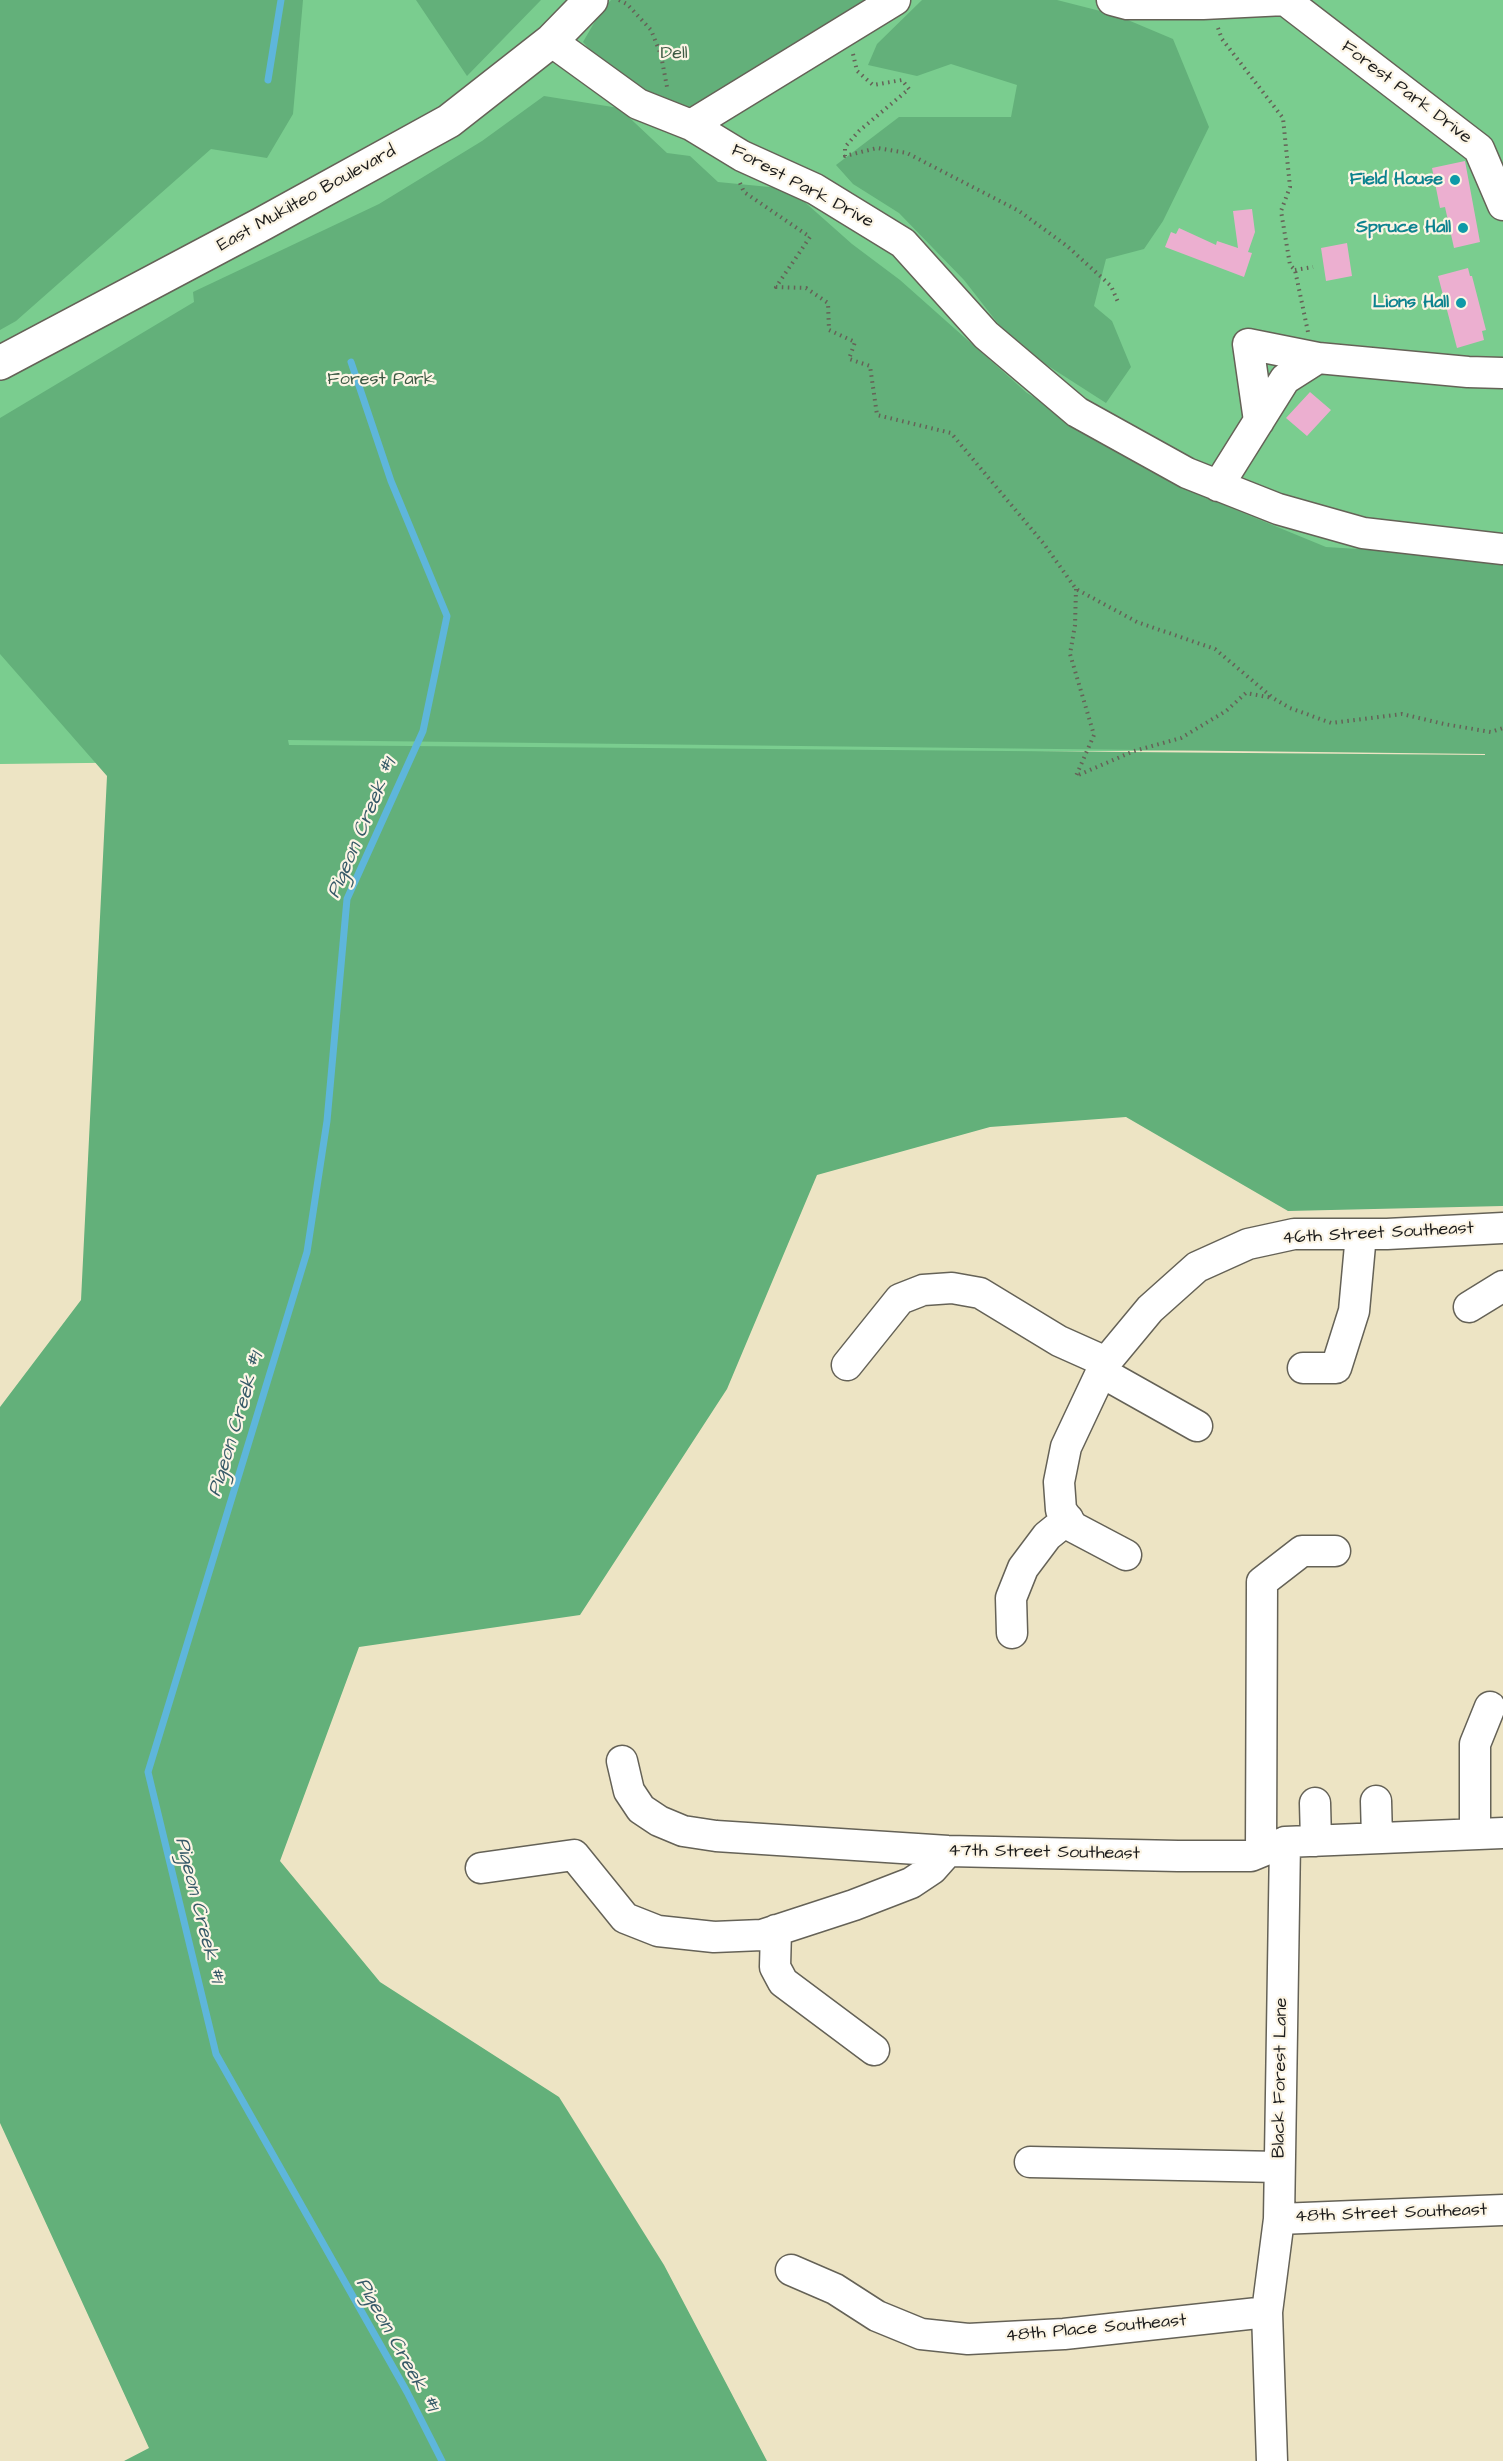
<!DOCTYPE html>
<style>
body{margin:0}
canvas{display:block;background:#ede4c4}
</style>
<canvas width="1503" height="2461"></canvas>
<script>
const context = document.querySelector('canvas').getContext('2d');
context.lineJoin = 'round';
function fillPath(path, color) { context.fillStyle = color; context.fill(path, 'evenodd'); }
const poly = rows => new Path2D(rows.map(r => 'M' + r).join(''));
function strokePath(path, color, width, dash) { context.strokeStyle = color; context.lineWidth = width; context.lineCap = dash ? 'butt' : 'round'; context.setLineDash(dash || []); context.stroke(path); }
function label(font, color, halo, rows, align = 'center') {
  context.font = font + ' "Architects Daughter",sans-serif'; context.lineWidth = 4.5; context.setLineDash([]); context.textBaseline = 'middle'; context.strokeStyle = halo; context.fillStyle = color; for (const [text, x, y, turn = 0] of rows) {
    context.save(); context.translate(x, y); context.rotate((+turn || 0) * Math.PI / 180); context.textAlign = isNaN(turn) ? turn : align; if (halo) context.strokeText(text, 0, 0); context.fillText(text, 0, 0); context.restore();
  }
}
fillPath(poly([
 [0,0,1503,0,1503,694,1460,747,0,764]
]), '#7acd8f');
fillPath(poly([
 [0,0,303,0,293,114,267,158,211,149,16,321,0,330],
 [416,0,541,0,467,76],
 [611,0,883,0,710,103,660,112,618,81,583,42,601,11],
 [922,0,1057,0,1116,15,1173,39,1209,127,1163,221,1144,249,1106,259,1094,306,1112,321,1131,367,1106,403,1014,344,964,280,899,213,853,184,836,165,899,117,1011,117,1017,85,951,64,917,76,868,65,877,44],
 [544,96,619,108,667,153,690,156,718,182,790,189,852,244,900,280,1027,393,1145,466,1231,508,1326,547,1503,558,1503,1206,1288,1211,1126,1117,990,1127,817,1175,727,1389,580,1615,359,1647,280,1861,380,1982,559,2097,664,2265,767,2461,124,2461,149,2448,0,2123,0,1407,81,1300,107,776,0,654,0,418,194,302,193,292,379,204,482,141],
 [288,740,1485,754,1485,755,289,745]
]), '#63b07a');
strokePath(poly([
 [268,80,281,0],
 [351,362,391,481,447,616,423,731,347,899,327,1121,307,1252,148,1772,216,2054,407,2392,442,2461]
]), '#5eb6db', 7);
fillPath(poly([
 [1465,161,1480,242,1454,248,1445,207,1440,208,1432,168],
 [1252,209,1255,232,1248,252,1252,253,1244,277,1165,247,1171,232,1176,234,1179,228,1216,245,1217,241,1238,248,1233,211],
 [1347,243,1352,276,1326,281,1321,248],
 [1468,268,1470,276,1472,276,1486,330,1482,331,1484,340,1457,348,1438,276],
 [1310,392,1331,410,1307,436,1286,418]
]), '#ecafd0');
const minor = poly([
 [1112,0,1127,4,1203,4,1285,0,1479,149,1503,205],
 [551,41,638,104,691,125,742,156,815,189,903,243,986,335,1077,412,1187,473,1278,509,1363,533,1503,549],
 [691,125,895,0],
 [1259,421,1248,344,1318,358,1468,372,1503,373],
 [1218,486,1285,379,1318,358],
 [1469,1307,1503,1286],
 [847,1365,900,1299,923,1290,952,1288,980,1293,1059,1341,1106,1362],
 [1303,1368,1336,1368,1354,1311,1361,1234],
 [1101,1372,1197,1426],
 [1126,1555,1073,1527,1061,1510,1059,1482,1066,1447,1106,1362,1150,1309,1197,1267,1248,1244,1294,1234,1387,1234,1503,1228],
 [1012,1633,1011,1598,1023,1568,1047,1536,1068,1519],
 [622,1761,629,1791,641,1809,659,1821,683,1831,716,1836,948,1851,1178,1856,1251,1856,1285,1842,1503,1833],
 [1376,1801,1377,1838],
 [1315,1803,1316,1841],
 [1475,1834,1475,1744,1490,1707],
 [1261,1850,1262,1582,1302,1551,1335,1551],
 [481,1868,574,1855,625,1918,658,1931,714,1937,762,1935,854,1905,911,1883,932,1869,948,1851],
 [776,1930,775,1967,783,1982,874,2050],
 [1030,2162,1279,2167],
 [1279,2219,1503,2210],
 [791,2270,835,2289,877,2316,921,2334,968,2339,1064,2334,1267,2312],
 [1272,2461,1267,2312,1279,2219,1285,1842]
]);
const major = poly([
 [0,363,262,224,449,121,551,41,591,0]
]);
strokePath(minor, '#656257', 33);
strokePath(major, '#656257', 36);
strokePath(poly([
 [619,0,627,4,651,30,661,55,667,87],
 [1218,28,1222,39,1283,118,1290,187,1281,211,1290,265,1295,270,1308,332],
 [853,54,857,71,873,85,902,80,909,89,859,131,845,147,845,156,877,148,907,153,1019,211,1067,246,1111,286,1118,302],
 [740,183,744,192,810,237,776,287,806,288,828,303,829,330,855,342,849,359,870,366,877,415,951,433,1044,544,1076,589,1137,622,1215,649,1273,698,1290,708,1331,723,1402,714,1444,724,1491,732,1503,728],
 [1295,270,1313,267],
 [1076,589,1075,625,1070,654,1094,735,1076,776,1134,751,1181,738,1226,711,1246,693,1273,698]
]), '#656257', 4, [1.5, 4.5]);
strokePath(minor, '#fff', 30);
strokePath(major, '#fff', 33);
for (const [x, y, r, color] of [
 [1455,180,6,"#0f9aa8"],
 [1463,228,6,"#0f9aa8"],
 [1461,303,6,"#0f9aa8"]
]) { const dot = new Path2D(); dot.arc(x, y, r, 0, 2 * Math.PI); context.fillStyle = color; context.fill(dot); strokePath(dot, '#fcf5e5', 2); }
label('18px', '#3d5a44', '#fcf5e5', [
 ["Dell",674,54],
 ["Forest Park",381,380]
]);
label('18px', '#1c1c1c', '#fcf5e5', [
 ["Forest Park Drive",1406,93,37],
 ["Forest Park Drive",802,187,28],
 ["East Mukilteo Boulevard",307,199,-29],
 ["46th Street Southeast",1378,1234,-3],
 ["47th Street Southeast",1044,1853,1],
 ["Black Forest Lane",1281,2078,-89],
 ["48th Street Southeast",1391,2214,-2],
 ["48th Place Southeast",1096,2329,-5]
]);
label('bold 18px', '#0d838f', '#fcf5e5', [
 ["Field House",1443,180],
 ["Spruce Hall",1451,228],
 ["Lions Hall",1449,303]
], 'right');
label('italic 20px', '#365a68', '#fcf5e5', [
 ["Pigeon Creek #1",363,829,-67],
 ["Pigeon Creek #1",237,1425,-73],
 ["Pigeon Creek #1",198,1910,76],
 ["Pigeon Creek #1",396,2345,61]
]);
</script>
